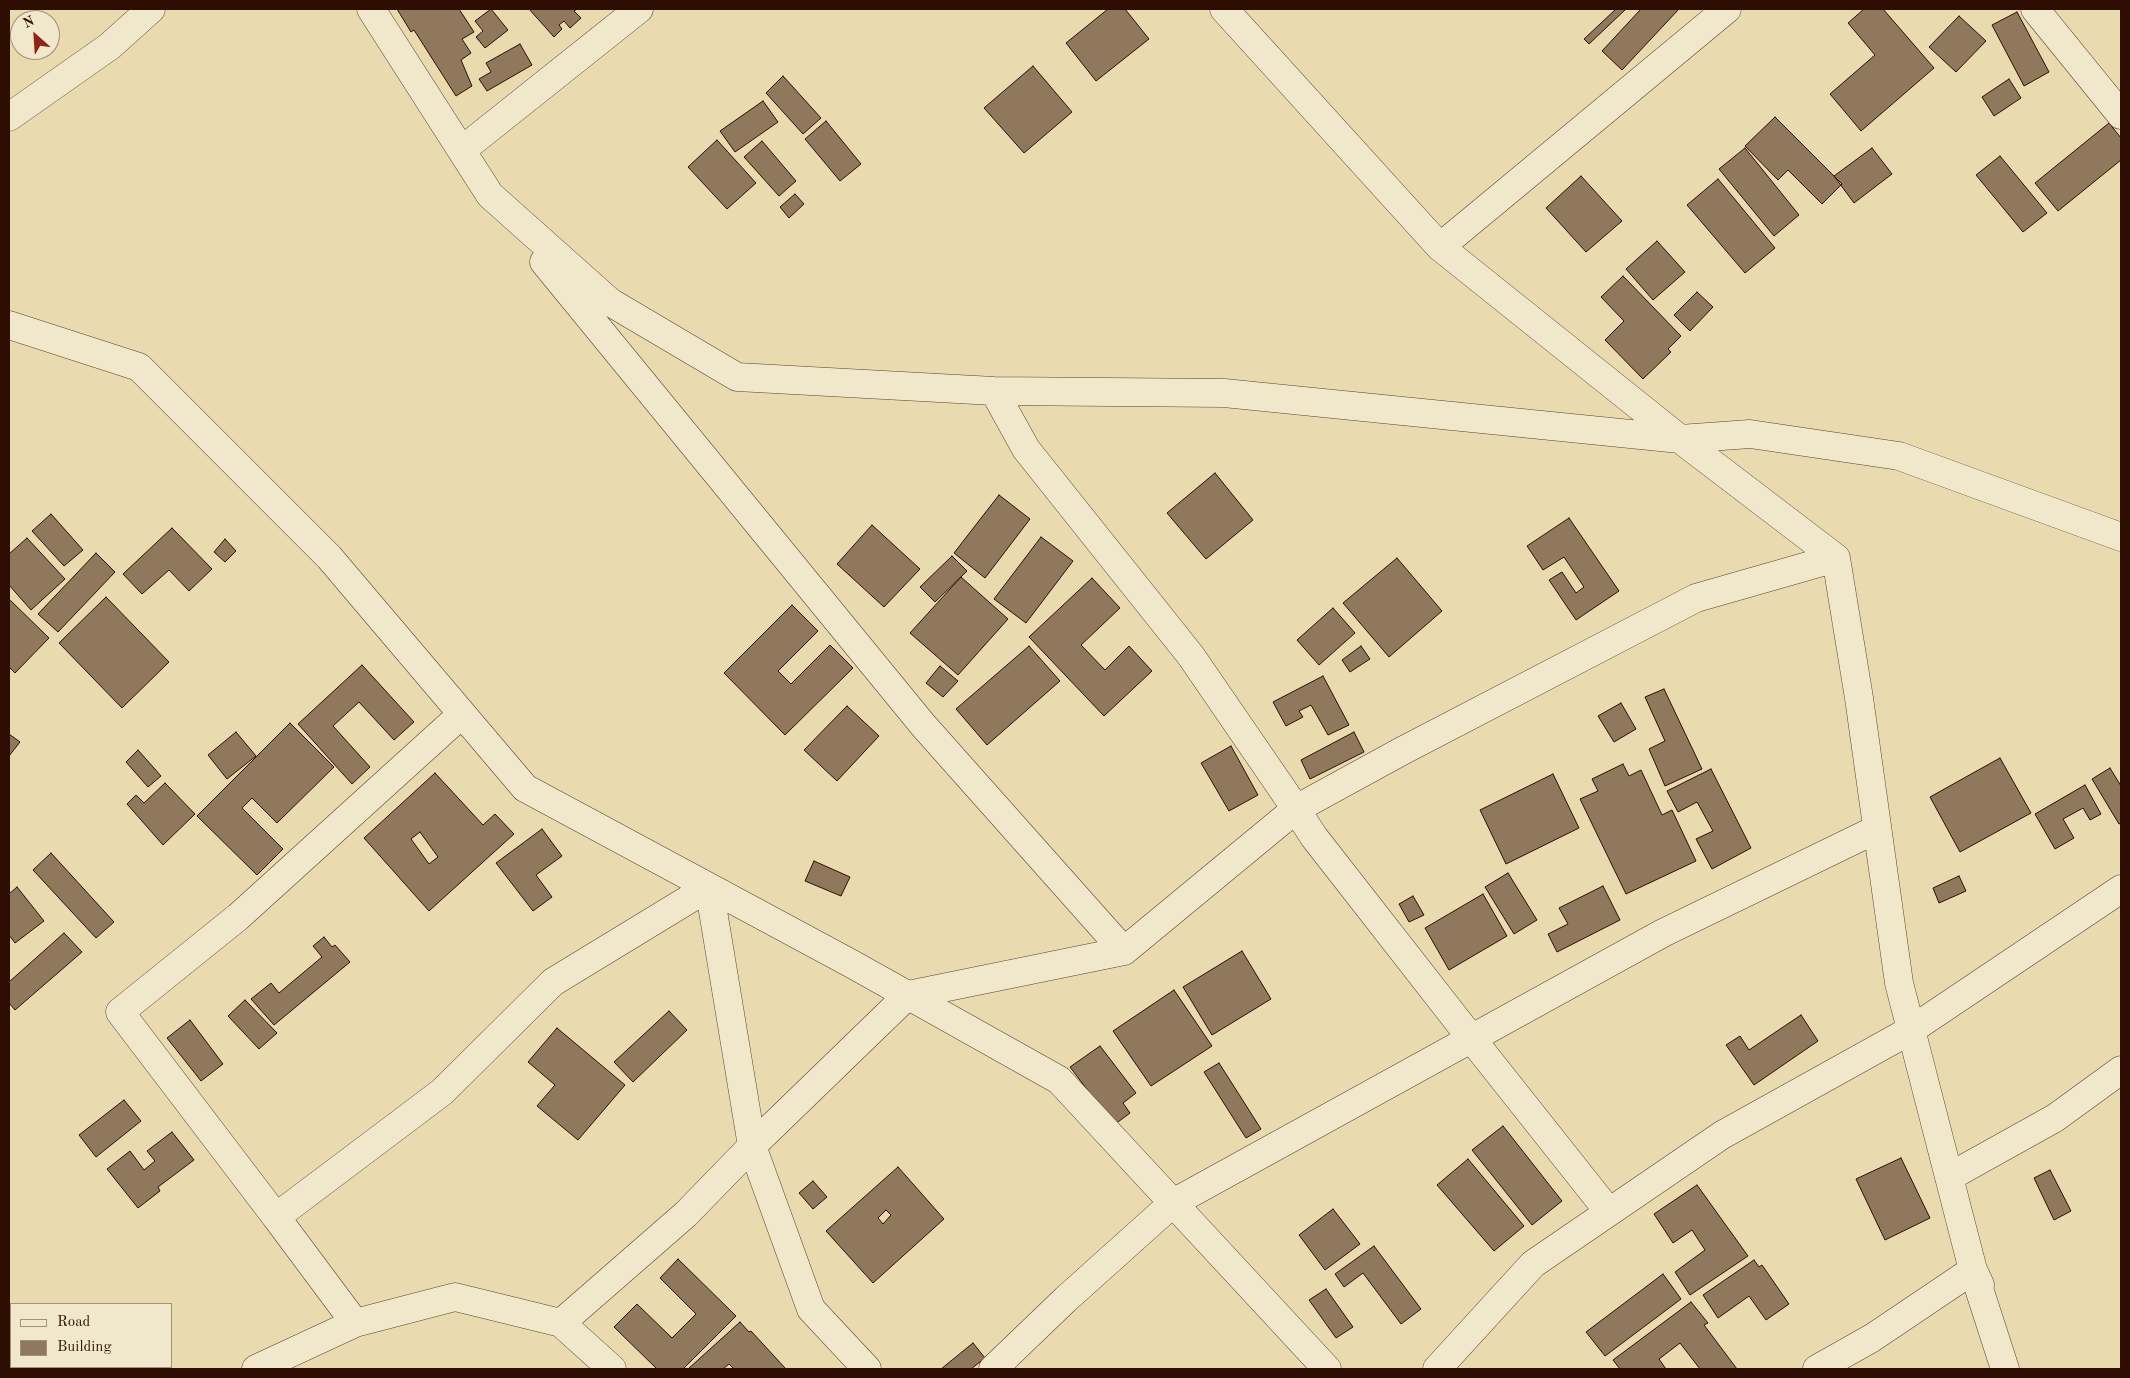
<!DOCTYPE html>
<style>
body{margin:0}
#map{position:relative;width:2130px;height:1378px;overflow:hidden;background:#e9daaf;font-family:"Old Standard TT",serif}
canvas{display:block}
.frame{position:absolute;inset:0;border:10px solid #2e0e02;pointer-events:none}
.legend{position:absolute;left:10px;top:1303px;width:162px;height:65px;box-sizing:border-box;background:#f1e7cb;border:1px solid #a3907b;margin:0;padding:6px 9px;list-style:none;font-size:15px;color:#2e0e02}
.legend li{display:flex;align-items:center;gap:10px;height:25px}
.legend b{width:25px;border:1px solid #a3907b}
.north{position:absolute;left:10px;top:10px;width:50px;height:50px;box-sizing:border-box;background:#f1e7cb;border:1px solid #a3907b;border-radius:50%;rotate:334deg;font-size:14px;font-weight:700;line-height:20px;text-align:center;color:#2e0e02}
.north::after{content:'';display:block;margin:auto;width:18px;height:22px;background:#8f2418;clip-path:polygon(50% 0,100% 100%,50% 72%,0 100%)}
</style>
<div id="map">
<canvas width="2130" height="1378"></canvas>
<div class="frame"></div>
<ul class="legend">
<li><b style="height:6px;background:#f1e7cb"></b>Road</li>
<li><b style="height:14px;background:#8f785c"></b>Building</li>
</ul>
<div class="north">N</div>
</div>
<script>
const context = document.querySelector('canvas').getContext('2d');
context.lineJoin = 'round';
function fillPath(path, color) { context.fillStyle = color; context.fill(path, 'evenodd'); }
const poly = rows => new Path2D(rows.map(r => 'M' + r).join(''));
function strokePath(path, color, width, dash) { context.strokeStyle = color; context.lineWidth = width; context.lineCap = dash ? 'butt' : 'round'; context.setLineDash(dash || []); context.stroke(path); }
const building = poly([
 [397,9,459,9,474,32,462,39,471,53,461,60,472,86,456,96,414,30,411,32,397,9],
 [491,9,508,30,485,48,476,37,483,31,475,21,491,9],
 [529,9,577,9,574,11,581,18,570,28,564,21,559,25,562,29,554,37,529,9],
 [1108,9,1125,9,1149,39,1096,81,1066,43,1108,9],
 [1616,9,1626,9,1589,44,1584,39,1616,9],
 [1641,9,1679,9,1622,70,1602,51,1641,9],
 [1864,9,1883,9,1934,68,1861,131,1830,94,1875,55,1848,23,1864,9],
 [2017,12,2049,72,2024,86,1992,25,2017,12],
 [1959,16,1986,41,1956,72,1929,47,1959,16],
 [520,44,532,65,487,91,479,79,491,72,486,63,520,44],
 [1033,66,1072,112,1024,153,984,108,1033,66],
 [783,76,821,118,803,134,766,93,783,76],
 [2009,79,2021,98,1994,116,1982,97,2009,79],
 [763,101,778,122,735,152,720,131,763,101],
 [1775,117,1842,184,1822,204,1788,170,1778,180,1745,146,1775,117],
 [826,121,861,164,840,181,805,139,826,121],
 [2109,123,2121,138,2121,160,2058,211,2035,183,2109,123],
 [717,140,756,183,727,209,688,167,717,140],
 [762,141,796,181,779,196,744,157,762,141],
 [1745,148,1799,215,1774,236,1719,169,1745,148],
 [1872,148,1892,174,1854,203,1834,176,1872,148],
 [2000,156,2047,213,2023,232,1976,175,2000,156],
 [1581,176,1622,221,1586,252,1546,208,1581,176],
 [1718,179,1775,248,1745,273,1687,205,1718,179],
 [795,194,804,204,789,218,780,207,795,194],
 [1657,241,1685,272,1653,300,1626,269,1657,241],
 [1623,276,1681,336,1668,349,1671,352,1643,379,1605,340,1624,321,1601,297,1623,276],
 [1697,292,1713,307,1690,331,1674,315,1697,292],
 [1215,473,1253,520,1206,559,1167,513,1215,473],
 [999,495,1030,519,985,578,954,553,999,495],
 [51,514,83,550,64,566,32,531,51,514],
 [1569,518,1619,591,1576,620,1549,580,1562,572,1576,593,1584,587,1564,557,1543,570,1527,546,1569,518],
 [872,525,920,569,884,607,837,564,872,525],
 [172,528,212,569,189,591,169,570,142,594,123,574,172,528],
 [1041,537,1073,561,1026,623,994,599,1041,537],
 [27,538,65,579,31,610,9,585,9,554,27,538],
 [225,539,236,551,225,562,214,552,225,539],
 [96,553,115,572,58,632,38,614,96,553],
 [952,556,967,571,935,602,920,587,952,556],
 [1397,558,1442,611,1389,657,1343,603,1397,558],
 [961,577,1008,619,958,675,910,633,961,577],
 [1092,578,1120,608,1081,645,1105,670,1129,646,1152,671,1104,716,1029,637,1092,578],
 [106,597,169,662,122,708,59,643,106,597],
 [9,599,49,638,15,673,9,667,9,599],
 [792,605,818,631,778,671,791,684,830,645,853,668,785,735,724,673,792,605],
 [1333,608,1355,633,1319,665,1297,640,1333,608],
 [1029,646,1060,681,987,745,956,709,1029,646],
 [1361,646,1370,659,1350,672,1342,660,1361,646],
 [362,665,414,722,394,740,359,702,333,726,370,767,352,784,298,724,362,665],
 [940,666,958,681,943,697,926,683,940,666],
 [1323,676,1349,725,1328,735,1311,705,1299,711,1303,717,1286,726,1273,702,1323,676],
 [1664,689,1702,769,1665,786,1649,749,1665,741,1645,697,1664,689],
 [1621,703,1636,729,1614,742,1598,716,1621,703],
 [847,706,879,736,837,781,804,750,847,706],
 [290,723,334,767,277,823,252,798,242,808,283,849,257,875,197,816,290,723],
 [236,732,256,756,227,779,208,755,236,732],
 [1354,732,1364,752,1310,779,1301,760,1354,732],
 [9,734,20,742,9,756,9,734],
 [1231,746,1258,795,1229,811,1201,763,1231,746],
 [138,750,161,776,148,787,126,762,138,750],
 [2000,758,2031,813,1960,852,1930,797,2000,758],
 [1623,764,1629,776,1641,770,1662,815,1672,810,1696,861,1626,894,1580,799,1598,791,1592,779,1623,764],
 [2110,768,2121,786,2121,823,2119,824,2092,779,2110,768],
 [1711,769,1751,848,1712,869,1696,839,1713,831,1697,802,1678,812,1667,791,1711,769],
 [435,773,483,825,495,814,514,834,429,911,364,838,435,773],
 [420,832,438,857,429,864,411,839,420,832],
 [1553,774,1579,828,1506,864,1480,810,1553,774],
 [165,783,195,814,163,845,127,804,136,795,144,803,165,783],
 [2085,785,2101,814,2090,820,2083,808,2063,819,2074,838,2055,849,2035,814,2085,785],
 [542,829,562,856,536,875,552,897,533,911,496,863,542,829],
 [51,853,114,922,96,938,33,870,51,853],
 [814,861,850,877,841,896,805,881,814,861],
 [1508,873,1537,920,1514,934,1485,887,1508,873],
 [1959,876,1966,891,1939,903,1933,888,1959,876],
 [1603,886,1620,920,1557,952,1548,934,1568,924,1559,908,1603,886],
 [17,887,44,921,15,943,9,935,9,894,17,887],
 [1483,894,1507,936,1449,970,1425,928,1483,894],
 [1413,896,1424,915,1409,922,1399,904,1413,896],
 [64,933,82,952,15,1010,9,1003,9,982,64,933],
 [324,937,332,947,335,945,350,962,274,1025,251,999,271,983,279,993,322,957,313,946,324,937],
 [1242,951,1271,999,1212,1035,1183,987,1242,951],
 [1174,990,1212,1046,1151,1086,1113,1031,1174,990],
 [245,1000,277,1033,259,1049,228,1016,245,1000],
 [669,1011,687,1030,633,1082,614,1062,669,1011],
 [1801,1015,1818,1041,1754,1085,1726,1045,1740,1036,1749,1050,1801,1015],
 [190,1020,223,1064,201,1081,167,1038,190,1020],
 [557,1028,625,1085,578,1140,537,1106,555,1085,528,1062,557,1028],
 [1100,1046,1136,1093,1123,1103,1130,1113,1114,1125,1070,1067,1100,1046],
 [1219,1063,1261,1129,1246,1138,1204,1072,1219,1063],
 [124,1100,141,1121,96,1157,79,1135,124,1100],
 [1503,1126,1562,1201,1532,1225,1472,1150,1503,1126],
 [172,1132,194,1160,158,1187,160,1191,138,1208,107,1169,130,1151,144,1170,155,1161,147,1151,172,1132],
 [1901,1158,1930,1218,1885,1240,1856,1179,1901,1158],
 [1468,1159,1524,1226,1494,1251,1437,1185,1468,1159],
 [898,1167,944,1219,873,1283,826,1231,898,1167],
 [886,1210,891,1215,883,1224,878,1218,886,1210],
 [2050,1170,2071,1211,2054,1220,2034,1178,2050,1170],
 [813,1181,827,1197,813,1209,799,1193,813,1181],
 [1697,1185,1748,1256,1690,1295,1675,1272,1705,1250,1692,1230,1673,1243,1654,1214,1697,1185],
 [1333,1209,1360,1244,1325,1270,1299,1235,1333,1209],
 [1374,1246,1421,1309,1401,1324,1363,1273,1344,1287,1335,1274,1374,1246],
 [678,1259,736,1316,683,1369,657,1369,614,1327,637,1304,672,1338,696,1314,660,1278,678,1259],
 [1754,1260,1759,1267,1762,1265,1789,1304,1766,1320,1749,1296,1718,1318,1703,1295,1754,1260],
 [1663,1274,1681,1299,1605,1356,1586,1332,1663,1274],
 [1326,1289,1353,1327,1336,1338,1309,1300,1326,1289],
 [1691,1302,1708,1323,1704,1325,1737,1369,1700,1369,1680,1343,1659,1359,1666,1369,1620,1369,1613,1360,1691,1302],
 [740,1322,749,1332,751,1331,786,1369,734,1369,729,1364,723,1369,688,1369,740,1322],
 [973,1343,985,1358,971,1369,941,1369,973,1343]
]);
fillPath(building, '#8f785c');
strokePath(building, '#2e0e02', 1);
const minor = poly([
 [371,9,490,195,610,302,737,377,994,391,1224,393,1680,439,1750,434,1899,456,2121,537],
 [1224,9,1440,247],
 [1727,9,1440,247,1680,439,1836,558,1859,698,1899,983,1973,1270,2005,1369],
 [2035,9,2121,115],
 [9,117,110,46,151,9],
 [462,150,639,9],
 [544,262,923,725,1124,951],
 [9,325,139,367,329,557,525,788,852,964,1059,1080,1327,1369],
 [1949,1177,2055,1118,2121,1070],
 [1609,1212,1471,1038,1314,837,1296,809,1402,751,1696,598,1836,558],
 [276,1217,120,1012,238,917,462,714],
 [355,1323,276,1217,442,1092,553,982,709,887,752,1146,811,1309,867,1369],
 [256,1369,355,1323,455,1297,561,1323],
 [612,1369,561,1323,686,1214,752,1146,908,995,1124,951,1296,809,1191,656,1026,449,994,391],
 [993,1369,1066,1299,1173,1203,1663,933,1877,829],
 [1437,1369,1533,1264,1722,1135,1911,1030,2121,889],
 [1817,1369,1872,1338,1973,1270,1980,1285]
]);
strokePath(minor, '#5d412d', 29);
strokePath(minor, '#f1e7cb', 28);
</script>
